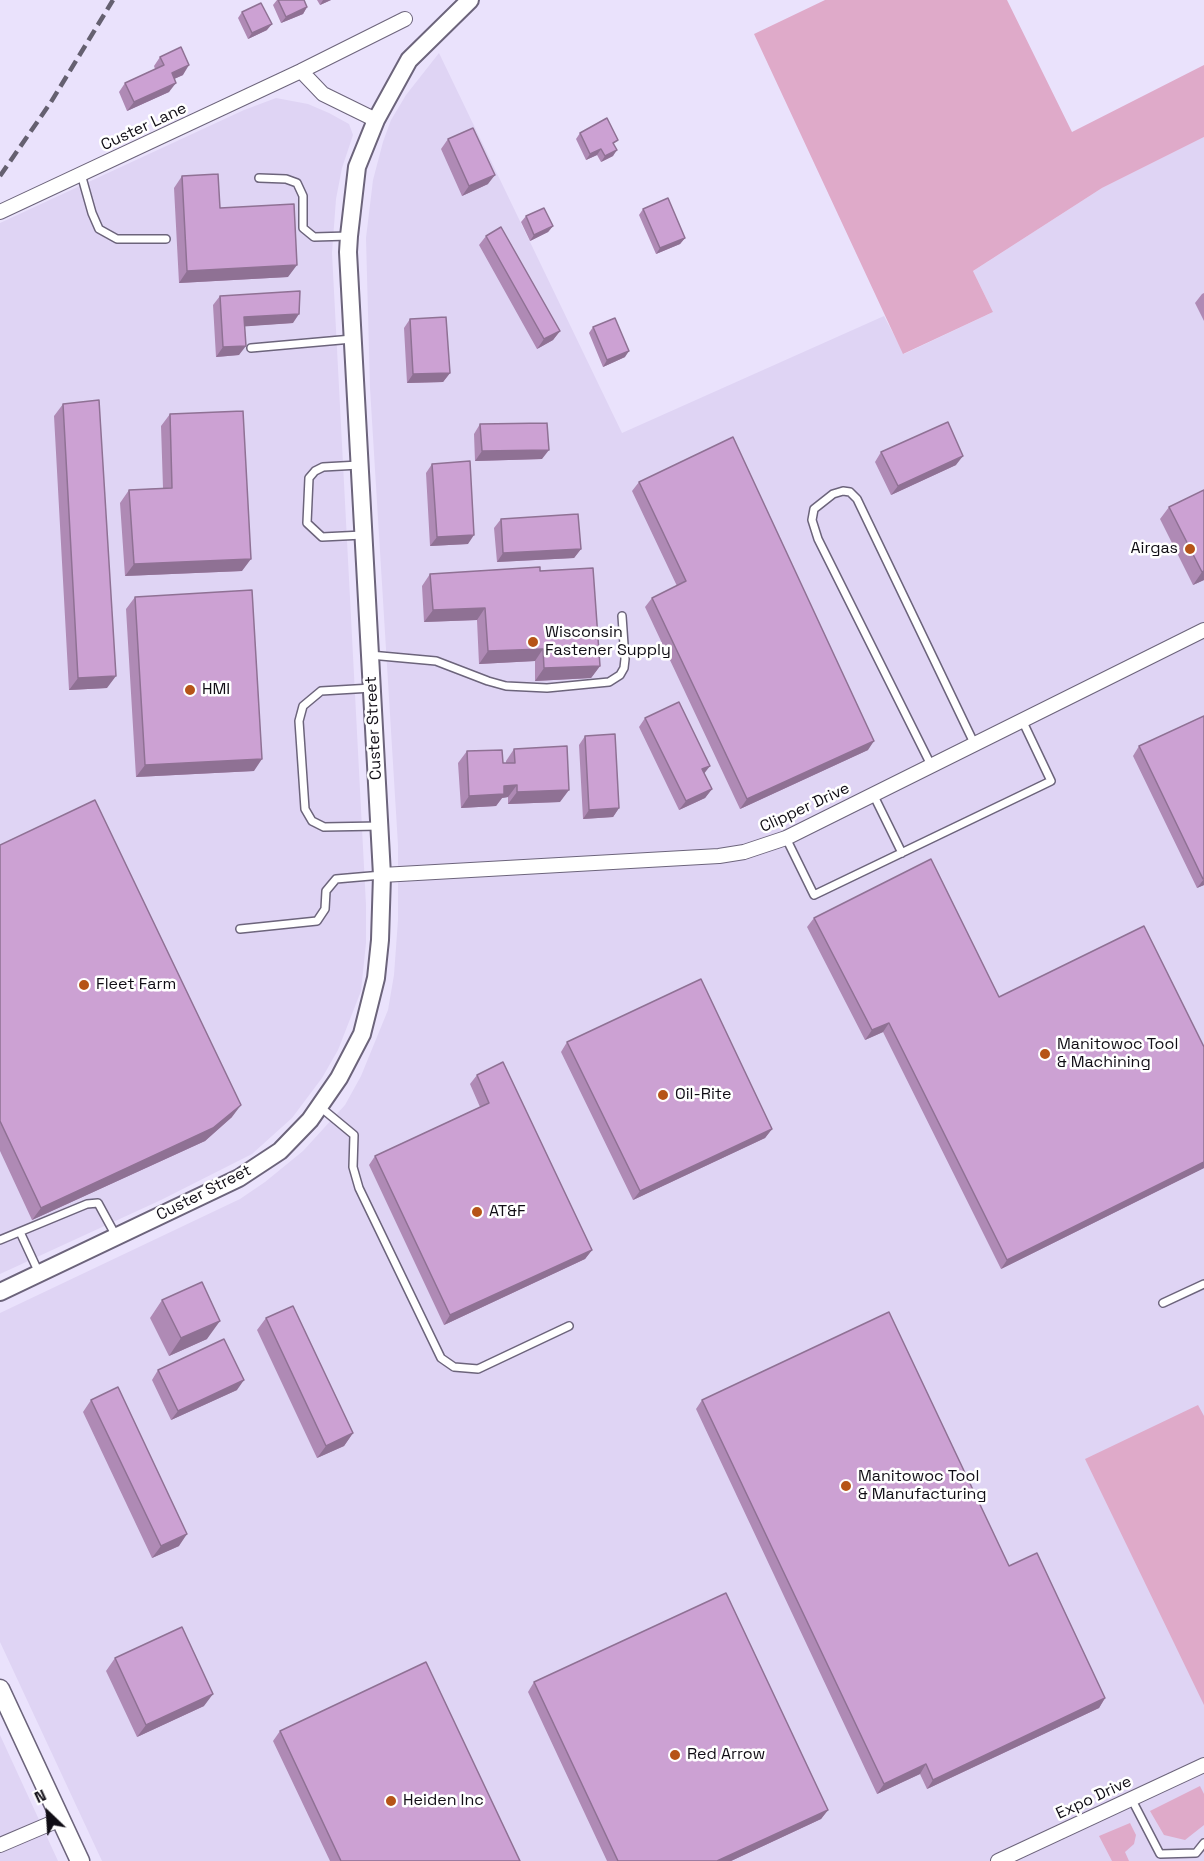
<!DOCTYPE html>
<style>
body{margin:0}
#map{position:relative;width:1204px;height:1861px;overflow:hidden;background:#eae2fc;font-family:"Space Grotesk",sans-serif}
canvas{display:block}
.north{position:absolute;left:18px;top:1783px;width:60px;height:60px;-webkit-text-stroke:4px #fff;paint-order:stroke;rotate:335deg;font-size:16px;font-weight:700;line-height:24px;text-align:center;color:#100d15}
.north::after{content:'';display:block;margin:auto;width:21px;height:27px;background:#100d15;clip-path:polygon(50% 0,100% 100%,50% 72%,0 100%)}
</style>
<div id="map">
<canvas width="1204" height="1861"></canvas>
<div class="north">N</div>
</div>
<script>
const context = document.querySelector('canvas').getContext('2d');
context.lineJoin = 'round';
function fillPath(path, color) { context.fillStyle = color; context.fill(path, 'evenodd'); }
const poly = rows => new Path2D(rows.map(r => 'M' + r).join(''));
function strokePath(path, color, width, dash) { context.strokeStyle = color; context.lineWidth = width; context.lineCap = dash ? 'butt' : 'round'; context.setLineDash(dash || []); context.stroke(path); }
function label(font, color, halo, rows, align = 'center') {
  context.font = font + ' "Space Grotesk",sans-serif'; context.lineWidth = 5; context.setLineDash([]); context.textBaseline = 'middle'; context.strokeStyle = halo; context.fillStyle = color; for (const [text, x, y, turn = 0] of rows) {
    context.save(); context.translate(x, y); context.rotate((+turn || 0) * Math.PI / 180); context.textAlign = isNaN(turn) ? turn : align; if (halo) context.strokeText(text, 0, 0); context.fillText(text, 0, 0); context.restore();
  }
}
fillPath(poly([
 [439,53,622,433,884,316,904,354,993,312,973,271,1102,188,1204,137,1204,1861,102,1861,0,1642,0,1313,240,1199,265,1182,303,1151,345,1105,361,1076,388,1010,394,975,398,920,398,845,370,388,366,238,373,180,383,142,391,120,406,95],
 [276,98,308,104,329,113,349,124,353,135,342,168,336,199,332,253,366,905,366,943,361,991,338,1050,322,1078,292,1118,252,1154,161,1200,0,1274,0,223,244,110],
 [0,1735,58,1861,0,1861]
]), '#dfd4f4');
fillPath(poly([
 [825,0,1007,0,1072,132,1204,65,1204,137,1102,188,973,271,993,312,903,354,754,34],
 [1198,1405,1204,1416,1204,1705,1085,1459],
 [1200,1786,1204,1794,1204,1825,1185,1840,1164,1835,1150,1811],
 [1130,1823,1136,1835,1134,1844,1125,1852,1129,1861,1112,1861,1099,1836]
]), '#dfaac9');
const service = poly([
 [81,174,92,213,99,229,117,239,166,239],
 [259,178,286,179,297,183,303,196,303,228,314,237,349,236],
 [251,348,352,339],
 [359,465,323,467,315,471,309,478,307,523,322,537,363,535],
 [370,655,436,661,488,681,506,686,547,688,609,682,620,675,624,668,625,659,622,616],
 [372,688,321,691,303,706,299,721,305,809,312,821,324,827,380,826],
 [931,765,818,539,812,520,814,509,833,494,843,491,850,492,857,499,974,743],
 [873,794,902,853],
 [786,838,814,895,1051,781,1022,720],
 [240,929,317,921,325,909,326,891,336,879,382,875],
 [319,1106,354,1135,353,1167,359,1188,441,1358,454,1367,478,1369,569,1326],
 [20,1232,39,1273],
 [0,1240,87,1204,98,1203,116,1236],
 [1163,1303,1204,1284],
 [1132,1800,1160,1854,1196,1853,1204,1843]
]);
const minor = poly([
 [301,71,323,94,376,120],
 [0,212,301,71,405,19],
 [382,875,719,856,744,852,786,838,1204,630],
 [0,1845,61,1819],
 [998,1861,1204,1765]
]);
const tertiary = poly([
 [0,1292,239,1178,280,1151,310,1120,339,1078,362,1034,376,978,380,940,382,875,348,252,349,236,357,167,376,120,409,60,470,0]
]);
const secondary = poly([
 [0,1689,80,1861]
]);
strokePath(service, '#6c647b', 10);
strokePath(minor, '#6c647b', 16);
strokePath(tertiary, '#6c647b', 20);
strokePath(secondary, '#6c647b', 21);
strokePath(service, '#fff', 7);
strokePath(minor, '#fff', 14);
strokePath(tertiary, '#fff', 16);
strokePath(secondary, '#fff', 18);
strokePath(poly([
 [0,176,51,102,113,0]
]), '#656070', 4.5, [12, 6]);
fillPath(poly([
 [277,0,304,0,307,7,303,14,281,23,273,5],
 [317,0,331,0,320,5],
 [242,12,267,30,248,39,238,18],
 [160,57,183,75,174,79,169,92,127,111,119,92,125,83,155,69,154,66],
 [580,133,615,145,613,156,601,162,597,155,586,160,576,139],
 [448,139,488,184,462,196,441,149],
 [182,176,220,208,288,277,179,283,174,188],
 [643,209,685,238,680,244,656,254,639,215],
 [526,216,553,226,548,232,530,241,521,222],
 [486,236,560,331,553,340,537,349,479,245],
 [1204,293,1204,321,1195,303,1202,294],
 [220,296,293,323,244,326,239,355,216,357,213,305],
 [410,319,450,373,443,382,407,383,404,328],
 [593,327,625,357,603,367,589,333],
 [63,404,107,688,69,690,54,416],
 [170,414,242,571,125,576,120,503,129,490,163,488,161,426],
 [480,424,542,459,475,461,474,434],
 [881,452,956,465,891,495,875,462],
 [432,464,468,544,430,546,426,473],
 [639,482,868,750,740,809,645,607,652,598,677,586,632,491],
 [1204,490,1204,580,1193,585,1160,519,1169,507],
 [501,519,581,549,574,558,497,562,494,528],
 [540,571,600,666,591,678,535,681,535,661,479,664,477,620,424,622,422,586,430,574],
 [135,597,254,771,136,777,126,609],
 [1204,716,1204,885,1197,888,1133,756,1139,746],
 [645,718,704,774,712,789,705,798,679,810,639,727],
 [585,736,619,808,613,817,583,819,579,745],
 [514,749,560,802,508,804,508,797,502,798,496,806,461,808,458,763,467,751,503,763,506,763,506,761],
 [0,845,232,1117,205,1141,32,1220,0,1151],
 [814,918,999,997,1204,1047,1204,1168,1001,1269,883,1032,865,1040,807,927],
 [567,1042,772,1129,765,1138,633,1200,561,1052],
 [477,1075,592,1250,585,1259,444,1325,369,1165,375,1156,480,1107,470,1084],
 [162,1300,207,1339,169,1356,150,1318],
 [266,1318,353,1433,344,1446,317,1458,257,1330],
 [158,1370,237,1390,171,1420,152,1380],
 [91,1400,179,1546,152,1558,83,1412],
 [702,1400,1009,1566,1105,1698,1099,1708,927,1789,920,1774,877,1794,696,1409],
 [115,1658,204,1706,137,1737,106,1671],
 [534,1682,828,1810,821,1819,731,1861,607,1861,528,1692],
 [280,1731,520,1861,330,1861,273,1741]
]), '#af8ab5');
fillPath(poly([
 [323,0,331,0,320,5],
 [307,7,303,14,281,23,286,17],
 [272,24,267,30,248,39,252,33],
 [189,65,183,75,165,83,172,73],
 [176,83,169,92,127,111,134,102],
 [601,149,597,155,586,160,590,154],
 [617,150,613,156,601,162,605,156],
 [495,175,488,184,462,196,469,186],
 [553,226,548,232,530,241,534,235],
 [685,238,680,244,656,254,660,248],
 [297,265,288,277,179,283,187,271],
 [299,314,293,323,237,327,244,317],
 [560,331,553,340,537,349,544,339],
 [246,346,239,355,216,357,223,347],
 [629,351,625,357,603,367,607,360],
 [450,373,443,382,407,383,413,374],
 [549,450,542,459,475,461,482,451],
 [963,456,956,465,891,495,898,486],
 [474,535,468,544,430,546,437,537],
 [581,549,574,558,497,562,503,553],
 [251,559,242,571,125,576,134,564],
 [1204,571,1204,580,1193,585,1202,572],
 [485,608,477,620,424,622,433,610],
 [543,649,535,661,479,664,488,651],
 [600,666,591,678,535,681,544,668],
 [116,676,107,688,69,690,78,678],
 [874,741,868,750,740,809,747,799],
 [262,759,254,771,136,777,145,765],
 [710,766,703,775,702,769],
 [517,785,508,797,502,798,496,806,461,808,469,796,504,786],
 [712,789,705,798,679,810,686,801],
 [569,790,560,802,508,804,517,792],
 [619,808,613,817,583,819,589,810],
 [1204,879,1204,885,1197,888],
 [889,1023,883,1032,865,1040,872,1030],
 [241,1105,232,1117,205,1141,32,1220,41,1208],
 [772,1129,765,1138,633,1200,640,1191],
 [1204,1162,1204,1168,1001,1269,1007,1260],
 [592,1250,585,1259,444,1325,450,1315],
 [220,1321,207,1339,169,1356,181,1338],
 [244,1380,237,1390,171,1420,178,1411],
 [353,1433,344,1446,317,1458,326,1446],
 [187,1534,179,1546,152,1558,161,1546],
 [213,1694,204,1706,137,1737,146,1725],
 [1105,1698,1099,1708,927,1789,933,1780],
 [926,1764,920,1774,877,1794,884,1784],
 [828,1810,821,1819,731,1861,717,1861]
]), '#8f7194');
const building = poly([
 [278,0,304,0,307,7,286,17,278,0],
 [261,3,272,24,252,33,242,12,261,3],
 [181,47,189,65,172,73,176,83,134,102,125,83,164,65,160,57,181,47],
 [607,118,618,140,613,143,617,150,605,156,601,149,590,154,580,133,607,118],
 [473,128,495,175,469,186,448,139,473,128],
 [218,174,220,208,294,204,297,265,187,271,182,176,218,174],
 [668,198,685,238,660,248,643,209,668,198],
 [544,208,553,226,534,235,526,216,544,208],
 [501,227,560,331,544,339,486,236,501,227],
 [300,291,299,314,244,317,246,346,223,347,220,296,300,291],
 [446,317,450,373,413,374,410,319,446,317],
 [615,318,629,351,607,360,593,327,615,318],
 [99,400,116,676,78,678,63,404,99,400],
 [243,411,251,559,134,564,129,490,172,488,170,414,243,411],
 [948,422,963,456,898,486,881,452,948,422],
 [547,423,549,450,482,451,480,424,547,423],
 [733,437,874,741,747,799,652,598,686,581,639,482,733,437],
 [470,461,474,535,437,537,432,464,470,461],
 [1204,490,1204,571,1202,572,1169,507,1204,490],
 [578,514,581,549,503,553,501,519,578,514],
 [540,567,540,571,593,568,600,666,544,668,543,649,488,651,485,608,433,610,430,574,540,567],
 [252,590,262,759,145,765,135,597,252,590],
 [679,702,710,766,702,769,712,789,686,801,645,718,679,702],
 [1204,716,1204,879,1203,879,1139,746,1204,716],
 [615,734,619,808,589,810,585,736,615,734],
 [567,746,569,790,517,792,517,785,504,786,504,794,469,796,467,751,502,750,503,763,515,763,514,749,567,746],
 [95,800,241,1105,213,1128,41,1208,0,1121,0,845,95,800],
 [931,859,999,997,1144,926,1204,1047,1204,1162,1007,1260,889,1023,872,1030,814,918,931,859],
 [701,979,772,1129,640,1191,567,1042,701,979],
 [503,1062,592,1250,450,1315,375,1156,489,1103,477,1075,503,1062],
 [202,1282,220,1321,181,1338,162,1300,202,1282],
 [293,1306,353,1433,326,1446,266,1318,293,1306],
 [889,1312,1009,1566,1037,1553,1105,1698,933,1780,926,1764,884,1784,702,1400,889,1312],
 [224,1339,244,1380,178,1411,158,1370,224,1339],
 [118,1387,187,1534,161,1546,91,1400,118,1387],
 [726,1593,828,1810,717,1861,618,1861,534,1682,726,1593],
 [182,1627,213,1694,146,1725,115,1658,182,1627],
 [426,1662,520,1861,341,1861,280,1731,426,1662]
]);
fillPath(building, '#cca1d3');
strokePath(building, '#8f7194', 1.5);
for (const [x, y, r, color] of [
 [1190,549,6,"#b65417"],
 [533,642,6,"#b65417"],
 [190,690,6,"#b65417"],
 [84,985,6,"#b65417"],
 [1045,1054,6,"#b65417"],
 [663,1095,6,"#b65417"],
 [477,1212,6,"#b65417"],
 [846,1486,6,"#b65417"],
 [675,1755,6,"#b65417"],
 [391,1801,6,"#b65417"]
]) { const dot = new Path2D(); dot.arc(x, y, r, 0, 2 * Math.PI); context.fillStyle = color; context.fill(dot); strokePath(dot, '#fff', 2); }
label('16px', '#100d15', '#fff', [
 ["Custer Lane",144,127,-25],
 ["Custer Street",374,728,-93],
 ["Clipper Drive",805,808,-25],
 ["Custer Street",204,1193,-27],
 ["Expo Drive",1094,1798,-25]
]);
label('16px', '#100d15', '#fff', [
 ["Airgas",1178,549,"right"],
 ["Wisconsin",545,633],
 ["Fastener Supply",545,651],
 ["HMI",202,690],
 ["Fleet Farm",96,985],
 ["Manitowoc Tool",1057,1045],
 ["& Machining",1057,1063],
 ["Oil-Rite",675,1095],
 ["AT&F",489,1212],
 ["Manitowoc Tool",858,1477],
 ["& Manufacturing",858,1495],
 ["Red Arrow",687,1755],
 ["Heiden Inc",403,1801]
], 'left');
</script>
